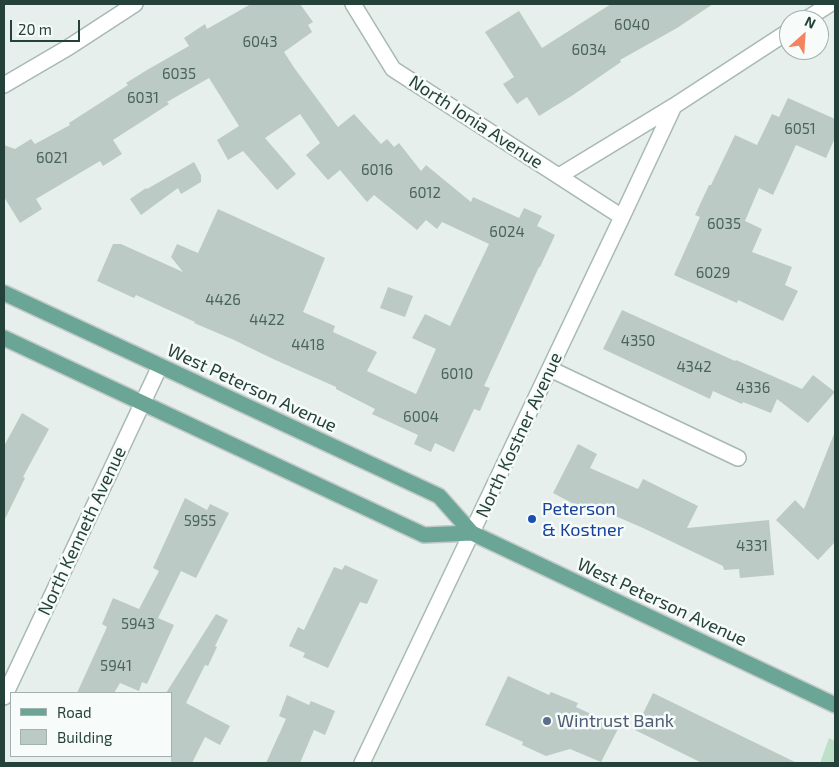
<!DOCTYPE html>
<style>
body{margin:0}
#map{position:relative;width:839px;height:767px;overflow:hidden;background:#e6efeb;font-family:"Exo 2",sans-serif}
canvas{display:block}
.frame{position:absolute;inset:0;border:5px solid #24423a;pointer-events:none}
.legend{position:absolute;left:10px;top:692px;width:162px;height:65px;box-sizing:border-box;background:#f7fbf9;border:1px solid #a3b1ad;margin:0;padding:6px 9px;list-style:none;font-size:15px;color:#24423a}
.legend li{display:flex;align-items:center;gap:10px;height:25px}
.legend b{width:25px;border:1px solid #a3b1ad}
.north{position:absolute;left:779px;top:10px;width:50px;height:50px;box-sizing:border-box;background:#f7fbf9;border:1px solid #a3b1ad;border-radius:50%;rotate:26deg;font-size:14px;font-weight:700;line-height:20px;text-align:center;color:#24423a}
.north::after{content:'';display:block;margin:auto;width:18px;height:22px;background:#f4845f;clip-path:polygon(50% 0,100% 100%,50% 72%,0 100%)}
.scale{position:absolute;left:10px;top:20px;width:70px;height:22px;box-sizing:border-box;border:2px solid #24423a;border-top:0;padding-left:6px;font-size:15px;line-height:18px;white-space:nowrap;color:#24423a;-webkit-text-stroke:4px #f7fbf9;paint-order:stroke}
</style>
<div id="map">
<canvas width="839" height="767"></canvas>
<div class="frame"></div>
<ul class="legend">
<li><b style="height:6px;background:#6aa596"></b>Road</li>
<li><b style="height:14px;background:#bbcac4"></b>Building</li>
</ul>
<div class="north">N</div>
<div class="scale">20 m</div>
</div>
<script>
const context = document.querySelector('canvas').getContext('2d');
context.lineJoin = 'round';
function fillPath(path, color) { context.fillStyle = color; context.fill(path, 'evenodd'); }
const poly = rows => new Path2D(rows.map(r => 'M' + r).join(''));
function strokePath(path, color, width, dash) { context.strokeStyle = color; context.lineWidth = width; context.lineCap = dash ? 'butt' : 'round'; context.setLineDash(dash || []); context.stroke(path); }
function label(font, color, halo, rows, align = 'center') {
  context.font = font + ' "Exo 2",sans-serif'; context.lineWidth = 5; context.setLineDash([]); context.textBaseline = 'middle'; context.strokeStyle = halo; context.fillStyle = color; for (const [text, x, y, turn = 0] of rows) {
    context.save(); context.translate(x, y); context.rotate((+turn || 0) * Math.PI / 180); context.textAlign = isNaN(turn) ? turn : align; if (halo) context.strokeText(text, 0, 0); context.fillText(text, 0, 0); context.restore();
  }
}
fillPath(poly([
 [829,738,835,741,835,763,820,763]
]), '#bfe0c8');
fillPath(poly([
 [251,4,300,4,313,22,308,25,312,32,284,52,295,69,338,127,354,114,381,144,387,139,394,147,399,143,421,171,426,165,471,202,473,197,519,218,524,208,542,216,537,226,555,235,540,267,539,267,484,386,490,388,480,411,474,409,454,452,435,443,431,452,414,444,418,435,372,414,375,409,336,389,336,387,271,358,234,340,194,323,195,322,136,295,134,298,97,281,113,244,121,244,183,272,171,257,177,244,198,253,218,209,325,258,303,312,335,326,333,332,377,352,367,371,416,394,436,349,412,338,425,314,450,326,489,244,442,222,437,229,426,220,417,230,374,195,367,202,340,170,328,180,306,155,320,143,300,114,265,138,296,174,277,190,243,151,228,160,217,140,239,126,209,78,167,102,169,104,113,140,122,154,103,166,100,161,36,199,42,209,20,223,4,197,4,145,15,149,31,139,35,144,70,125,69,123,128,85,126,83,147,70,189,46,184,38,205,24,207,29],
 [611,4,713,4,677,28,620,60,621,62,573,95,539,116,527,97,517,104,503,84,514,77,485,32,519,11,542,48],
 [788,98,835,119,835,138,826,158,796,145,773,195,759,188,745,221,762,229,752,252,792,267,785,285,798,291,783,321,738,300,737,303,674,275,700,217,695,215,709,185,711,185,735,135,757,145,772,114,779,117],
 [194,162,201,175,201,182,181,194,178,188,141,215,130,199,146,188,147,189],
 [388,287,413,296,405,317,380,308],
 [622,310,735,361,736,360,802,389,813,375,835,392,808,423,777,399,771,413,743,402,742,404,713,391,710,399,603,349],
 [22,413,49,429,23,477,25,478,4,521,4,446],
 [834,434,835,542,818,560,776,520,795,500,804,509],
 [578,444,597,454,590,468,638,489,643,479,698,506,687,528,769,520,774,575,740,578,739,569,724,570,723,566,643,528,590,505,587,511,553,493],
 [185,498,207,510,210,504,229,513,196,578,181,571,158,618,174,625,147,684,142,682,139,691,120,683,114,693,77,693,107,627,102,624,113,598,139,609,159,571,153,568],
 [345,565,378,580,367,604,360,602,328,668,303,657,305,653,289,646,298,627,304,630,334,567,342,570],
 [216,614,228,620,215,646,217,647,208,666,205,665,186,703,230,726,220,745,205,737,192,763,171,763,171,693,166,693],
 [508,676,549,695,551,692,578,703,576,707,619,727,601,762,570,749,546,756,522,745,523,742,485,725],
 [653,693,797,763,702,763,635,730],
 [287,695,309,705,311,701,335,711,325,735,314,730,300,763,266,763,286,719,279,716]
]), '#bbcac4');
const minor = poly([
 [353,4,393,69,622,217],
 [805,20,830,4],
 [4,85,69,47,135,4],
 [559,176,674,106,789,31],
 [550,369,738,458],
 [4,697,160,366],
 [362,763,622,217,674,106]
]);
const primary = poly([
 [4,293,439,496,472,533,835,705],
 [4,338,424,535,472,533]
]);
strokePath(minor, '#a8b8b2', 18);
strokePath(primary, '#c2cac8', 18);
strokePath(minor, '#fff', 15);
strokePath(primary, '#6aa596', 15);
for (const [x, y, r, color] of [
 [532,519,5,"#1a4fb4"],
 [547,721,5,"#5c6f8a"]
]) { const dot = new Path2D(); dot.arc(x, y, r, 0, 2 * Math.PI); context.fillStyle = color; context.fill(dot); strokePath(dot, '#f7fbf9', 2); }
label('15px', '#4a645c', null, [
 ["6040",632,25],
 ["6043",260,42],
 ["6034",589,50],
 ["6035",179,74],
 ["6031",143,98],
 ["6051",800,129],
 ["6021",52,158],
 ["6016",377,170],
 ["6012",425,193],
 ["6035",724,224],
 ["6024",507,232],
 ["6029",713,273],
 ["4426",223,300],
 ["4422",267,320],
 ["4350",638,341],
 ["4418",308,345],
 ["4342",694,367],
 ["6010",457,374],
 ["4336",753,388],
 ["6004",421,417],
 ["5955",200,521],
 ["4331",752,546],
 ["5943",138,624],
 ["5941",116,666]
]);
label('18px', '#24423a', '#f7fbf9', [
 ["North Ionia Avenue",476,122,33],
 ["West Peterson Avenue",252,388,25],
 ["North Kostner Avenue",519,435,-65],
 ["North Kenneth Avenue",82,531,-65],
 ["West Peterson Avenue",662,602,25]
]);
label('18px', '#164399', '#f7fbf9', [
 ["Peterson",542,509],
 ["& Kostner",542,530]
], 'left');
label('18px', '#4e5e75', '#f7fbf9', [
 ["Wintrust Bank",557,721]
], 'left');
</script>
